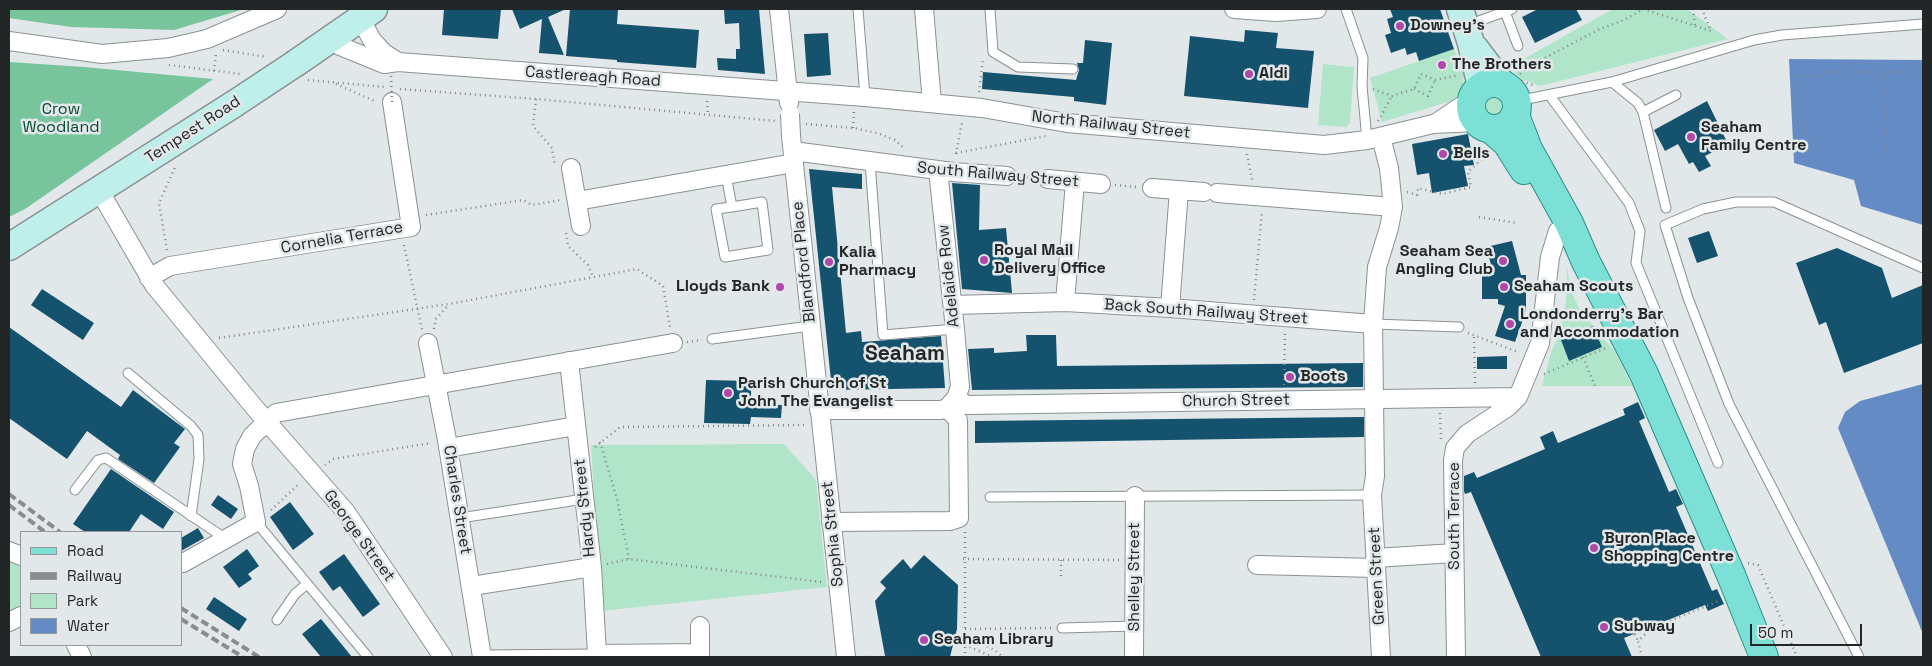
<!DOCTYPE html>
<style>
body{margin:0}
#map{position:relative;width:1932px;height:666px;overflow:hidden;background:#e2e8e9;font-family:"Space Grotesk",sans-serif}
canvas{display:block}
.frame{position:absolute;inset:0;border:10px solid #232626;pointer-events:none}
.legend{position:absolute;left:20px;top:531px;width:162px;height:115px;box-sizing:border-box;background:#e2e8e9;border:1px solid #969a9b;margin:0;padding:6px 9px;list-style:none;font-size:15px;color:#232626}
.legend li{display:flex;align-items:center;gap:10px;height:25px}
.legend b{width:25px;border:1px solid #969a9b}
.scale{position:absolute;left:1750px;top:624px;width:112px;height:22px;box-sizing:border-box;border:2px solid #232626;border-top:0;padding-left:6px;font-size:15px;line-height:18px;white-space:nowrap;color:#232626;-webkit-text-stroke:4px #e2e8e9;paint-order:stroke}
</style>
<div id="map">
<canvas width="1932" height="666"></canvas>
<div class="frame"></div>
<ul class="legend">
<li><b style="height:6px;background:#7de0d7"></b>Road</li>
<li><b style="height:6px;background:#888c8d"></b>Railway</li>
<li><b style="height:14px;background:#b1e5c9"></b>Park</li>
<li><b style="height:14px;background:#658bc4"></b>Water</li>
</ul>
<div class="scale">50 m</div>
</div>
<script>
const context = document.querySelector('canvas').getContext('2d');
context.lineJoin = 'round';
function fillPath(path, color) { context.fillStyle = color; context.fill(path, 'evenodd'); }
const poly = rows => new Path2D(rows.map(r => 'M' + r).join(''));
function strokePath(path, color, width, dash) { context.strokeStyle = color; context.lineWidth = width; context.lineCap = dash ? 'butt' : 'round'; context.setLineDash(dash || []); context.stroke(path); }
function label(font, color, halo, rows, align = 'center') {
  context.font = font + ' "Space Grotesk",sans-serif'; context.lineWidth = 5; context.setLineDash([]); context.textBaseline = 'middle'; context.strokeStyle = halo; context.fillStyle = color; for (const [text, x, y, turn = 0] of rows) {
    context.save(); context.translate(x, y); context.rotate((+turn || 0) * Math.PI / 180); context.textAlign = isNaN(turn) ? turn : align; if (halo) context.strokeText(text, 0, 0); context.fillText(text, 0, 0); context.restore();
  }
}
fillPath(poly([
 [1613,9,1687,9,1728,39,1540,86,1522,79,1509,67],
 [1454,49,1464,76,1462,89,1454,100,1382,122,1370,78],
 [1323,64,1354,67,1350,123,1346,127,1318,125],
 '1482 106a13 13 0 1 1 26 0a13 13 0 1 1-26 0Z',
 [1567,267,1571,290,1580,310,1615,352,1632,386,1542,386,1552,349,1558,339,1566,302],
 [784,444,816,480,827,587,601,611,591,445],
 [9,561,21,567,21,605,9,611]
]), '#b1e5c9');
fillPath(poly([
 [9,9,244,9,174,30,71,27,9,18],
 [9,62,84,67,213,79,25,209,9,217]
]), '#77c49d');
fillPath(poly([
 [1789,59,1923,60,1923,225,1861,206,1854,180,1794,163],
 [1923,384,1923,634,1838,428,1845,412,1860,401]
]), '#658bc4');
fillPath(poly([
 [444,9,501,9,498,39,442,35],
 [512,9,566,9,548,17,564,55,539,53,542,19,520,29],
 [570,9,618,9,617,24,699,30,696,68,617,62,617,60,566,56],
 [724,9,759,9,765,74,718,70,717,58,736,59,736,49,740,49,739,23,725,24],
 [1390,9,1440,9,1454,49,1419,61,1416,52,1407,55,1405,48,1391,53,1385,35,1391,33,1387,19,1393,17],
 [1538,9,1576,9,1582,20,1535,43,1522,17],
 [1245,30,1278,33,1276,48,1314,51,1308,108,1184,96,1190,36,1244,42],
 [828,33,831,75,807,77,804,34],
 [1085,40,1112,43,1106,105,1074,101,1074,97,982,89,983,72,1076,80,1079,70,1077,63,1083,63],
 [1707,101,1728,144,1705,156,1711,166,1699,172,1693,162,1689,164,1678,144,1665,151,1654,130],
 [1468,134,1474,165,1464,166,1468,186,1432,193,1429,173,1417,175,1412,144],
 [809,169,862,174,862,189,832,187,846,333,861,331,862,342,941,336,945,388,832,390],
 [952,183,980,185,979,230,1006,228,1012,293,962,289],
 [1709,231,1718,256,1697,263,1688,238],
 [1512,241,1521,275,1526,275,1526,311,1515,342,1495,336,1505,306,1498,304,1498,299,1482,299,1482,275,1494,275,1486,247],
 [1837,248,1882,268,1892,298,1923,285,1923,343,1844,373,1826,322,1819,325,1796,263],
 [42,289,94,323,83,340,31,305],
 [1593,326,1602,347,1569,361,1561,340],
 [9,327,121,407,133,390,185,429,174,443,180,447,154,483,118,459,120,455,87,431,67,459,9,418],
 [1026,335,1056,335,1057,366,1363,363,1363,387,972,390,968,349,994,348,994,353,1027,351],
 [1507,356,1507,369,1477,369,1477,357],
 [706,380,751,381,751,404,782,405,781,418,751,417,750,424,704,423],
 [1638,402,1645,418,1639,421,1669,492,1676,489,1683,504,1676,507,1712,591,1717,589,1724,604,1708,611,1705,605,1624,638,1632,657,1541,657,1471,492,1465,494,1464,491,1464,476,1474,472,1477,478,1545,449,1540,437,1553,431,1558,443,1625,415,1623,409],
 [1364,417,1364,437,975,443,975,421],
 [111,469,174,512,163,529,141,514,129,532,85,532,73,524],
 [218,495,238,509,231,519,211,505],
 [290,502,314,534,293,550,270,517],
 [198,528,204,538,181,551,181,538],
 [247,549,259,566,248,574,252,579,239,588,223,567],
 [344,554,380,604,363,617,340,586,333,591,319,572],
 [924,555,958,585,957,629,950,657,885,656,875,601,886,588,880,582,903,559,911,569],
 [214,597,247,619,239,631,206,609],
 [321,619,352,657,321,657,302,634]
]), '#14526e');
const lane = poly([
 [858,9,865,97],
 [990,9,993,52,1018,67,1073,69],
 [1346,9,1363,58,1362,86,1367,140],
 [1504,9,1518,46],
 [1468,25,1512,9],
 [1612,82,1638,103,1643,112,1666,208],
 [1550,96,1629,203,1640,231,1636,263,1718,463],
 [1517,101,1612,82,1754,40,1782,35,1923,24],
 [1643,112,1676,95],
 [870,162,883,335,955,329],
 [726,175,732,207,762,202,768,250,725,257,716,209,732,207],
 [1373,324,1459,327],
 [712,339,810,326],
 [128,373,191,426,198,435,199,459,191,516],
 [75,490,98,460,106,458,226,539],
 [990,497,1372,495],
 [460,518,584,499],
 [256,522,368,657],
 [277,620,295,594,307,584],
 [1062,628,1135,626],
 [482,655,597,654],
 [1859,657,1729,404,1688,298,1665,225,1703,209,1736,202,1774,202,1923,268]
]);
const street = poly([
 [779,9,789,103],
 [924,9,932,103],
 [1234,9,1276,12,1317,9],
 [360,18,372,40,384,53,398,62],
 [332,37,340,46,384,64,398,62,865,97,982,108,1067,123,1324,145,1367,140,1433,124,1477,122],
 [9,41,102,54,168,48,207,39,277,9],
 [1436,123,1472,99],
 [791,136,846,657],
 [1381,137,1389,168,1393,207,1389,228,1377,267,1373,324,1375,476,1372,495,1381,657],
 [793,151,953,172,1007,176],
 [571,168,581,226],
 [1048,179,1101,184],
 [1152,188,1204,192],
 [99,190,154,285,254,407,346,512,443,657],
 [1217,193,1393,207],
 [577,201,794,163],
 [149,278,170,266,411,227,392,102],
 [1065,302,1075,182],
 [953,305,1065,302,1170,308,1373,324],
 [1170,308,1179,190],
 [428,343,447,440,482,657],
 [569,361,592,567,597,654,700,653],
 [956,398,967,405,1518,397],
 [819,410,941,410,947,408,956,398,960,387,955,329,938,170],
 [448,448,576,426],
 [831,522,950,521,959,518,958,420,947,408],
 [9,551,21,556],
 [1375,558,1454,553],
 [183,563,256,522,249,486,242,464,245,449,252,436,276,413,673,343],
 [1257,565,1376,568],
 [472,586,592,567],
 [9,622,21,616],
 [700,626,700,657],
 [76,645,82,657],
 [1134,657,1135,496],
 [1456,657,1453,460,1455,448,1467,434,1508,407,1518,397,1540,343,1550,257,1558,231]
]);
const secondary = poly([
 [1460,9,1471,43,1481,87],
 [1475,48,1503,85],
 [296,63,374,9],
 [9,247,234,104]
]);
const primary = poly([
 '1471 106a23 23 0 1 1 46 0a23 23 0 1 1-46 0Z',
 [1515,115,1528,149,1569,223,1586,262,1644,374,1731,575,1764,657],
 [1491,129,1507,143,1524,170]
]);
strokePath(lane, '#8b9192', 11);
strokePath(street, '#8b9192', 20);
strokePath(secondary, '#8b9192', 29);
strokePath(primary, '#269188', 30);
strokePath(poly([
 [1643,9,1711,31,1702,9],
 [1693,9,1695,26],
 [223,50,267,57],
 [169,65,241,74],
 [214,71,216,53],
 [1520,74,1531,65,1600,29,1624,20,1643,9],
 [308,80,385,87],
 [1522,81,1533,85],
 [336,84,377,102],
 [400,89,536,99,776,121],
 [1373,89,1392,96,1414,89,1421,74,1435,80,1459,75],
 [1414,89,1428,96,1435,80],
 [979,92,983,59],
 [536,99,533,126,552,148,555,166],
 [707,101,708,114],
 [1378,121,1392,96],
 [806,124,853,128,877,133,895,140,905,149],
 [853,128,854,111],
 [1804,151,1802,76,1821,76,1821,72,1885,72],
 [956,153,1046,136],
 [956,154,962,122],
 [1247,154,1252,180],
 [1886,155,1885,72,1923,72],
 [1022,177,1034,178],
 [1115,185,1137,187],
 [1407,192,1417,195,1418,188,1442,194,1471,187,1468,172,1487,154],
 [426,215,523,200,532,205,561,200],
 [1479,217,1517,223],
 [566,233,568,246,588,265,593,277],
 [404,245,422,330],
 [167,250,159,203,176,165],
 [1254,300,1262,211],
 [434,329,436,319,449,304],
 [1468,333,1518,352],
 [1474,337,1475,383],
 [219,338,449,304,637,269,663,286,670,327],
 [687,342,702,340],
 [1583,357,1595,386],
 [1544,374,1606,348],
 [1284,385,1285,333],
 [1440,413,1441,440],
 [600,442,617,499,629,559],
 [595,447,620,427,805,425],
 [325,465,333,459,431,443],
 [271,510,300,483],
 [965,532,965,657],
 [963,559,1119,560],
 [1061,560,1061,579],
 [1748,563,1758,565,1797,657],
 [607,564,629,559,822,582],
 [965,629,1051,628],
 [1635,634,1638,641],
 [965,635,996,651,1003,657],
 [965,645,993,657],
 [860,657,911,657],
 [1642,657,1638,641,1652,628,1719,601]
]), '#818686', 2.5, [1, 4]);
strokePath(lane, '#fff', 9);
strokePath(street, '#fff', 18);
strokePath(secondary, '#beefeb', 26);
strokePath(primary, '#7de0d7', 28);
strokePath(poly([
 [9,494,60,532],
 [9,505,45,532],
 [181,608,259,657],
 [181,619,243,657]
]), '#888c8d', 4, [8, 4]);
const streetBridge = poly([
 [790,114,791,136]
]);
const secondaryBridge = poly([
 [234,104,296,63]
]);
strokePath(streetBridge, '#8b9192', 20, []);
strokePath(secondaryBridge, '#8b9192', 29, []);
strokePath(poly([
 [391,76,392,102]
]), '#818686', 2.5, [1, 4]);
strokePath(streetBridge, '#fff', 18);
strokePath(secondaryBridge, '#beefeb', 26);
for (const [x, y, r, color] of [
 [1400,26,5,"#b047a9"],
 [1442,65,5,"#b047a9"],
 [1249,74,5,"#b047a9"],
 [1691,137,5,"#b047a9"],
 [1443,154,5,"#b047a9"],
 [984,260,5,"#b047a9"],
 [1503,261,5,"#b047a9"],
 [829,262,5,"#b047a9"],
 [780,287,5,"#b047a9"],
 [1504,287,5,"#b047a9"],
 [1510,324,5,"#b047a9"],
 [1290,377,5,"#b047a9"],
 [728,393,5,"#b047a9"],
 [1594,548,5,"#b047a9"],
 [1604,627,5,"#b047a9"],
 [924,640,5,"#b047a9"]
]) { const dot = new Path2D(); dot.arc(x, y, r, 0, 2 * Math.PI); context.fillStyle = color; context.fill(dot); strokePath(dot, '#e2e8e9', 2); }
label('bold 16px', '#232626', '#e2e8e9', [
 ["Downey's",1410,26],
 ["The Brothers",1452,65],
 ["Aldi",1259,74],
 ["Seaham",1701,128],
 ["Family Centre",1701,146],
 ["Bells",1453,154],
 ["Royal Mail",994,251],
 ["Delivery Office",994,269],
 ["Seaham Sea",1493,252,"right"],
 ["Angling Club",1493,270,"right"],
 ["Kalia",839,253],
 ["Pharmacy",839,271],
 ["Lloyds Bank",770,287,"right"],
 ["Seaham Scouts",1514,287],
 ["Londonderry's Bar",1520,315],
 ["and Accommodation",1520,333],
 ["Boots",1300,377],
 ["Parish Church of St",738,384],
 ["John The Evangelist",738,402],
 ["Byron Place",1604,539],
 ["Shopping Centre",1604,557],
 ["Subway",1614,627],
 ["Seaham Library",934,640]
], 'left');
label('16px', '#232626', '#e2e8e9', [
 ["Castlereagh Road",593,77,4],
 ["North Railway Street",1111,125,6],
 ["Tempest Road",193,130,-33],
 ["South Railway Street",998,175,5],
 ["Cornelia Terrace",342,238,-10],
 ["Blandford Place",804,262,-96],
 ["Adelaide Row",949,276,-96],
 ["Back South Railway Street",1206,312,4],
 ["Church Street",1236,401,-1],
 ["Charles Street",457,500,81],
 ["Hardy Street",585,508,-96],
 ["South Terrace",1455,516,-90],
 ["Sophia Street",833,534,-96],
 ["George Street",359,536,54],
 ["Green Street",1377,576,-93],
 ["Shelley Street",1135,577,-90]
]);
label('16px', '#07482f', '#e2e8e9', [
 ["Crow",61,110],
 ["Woodland",61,128]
]);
label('bold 21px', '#232626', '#e2e8e9', [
 ["Seaham",905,354]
]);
</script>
